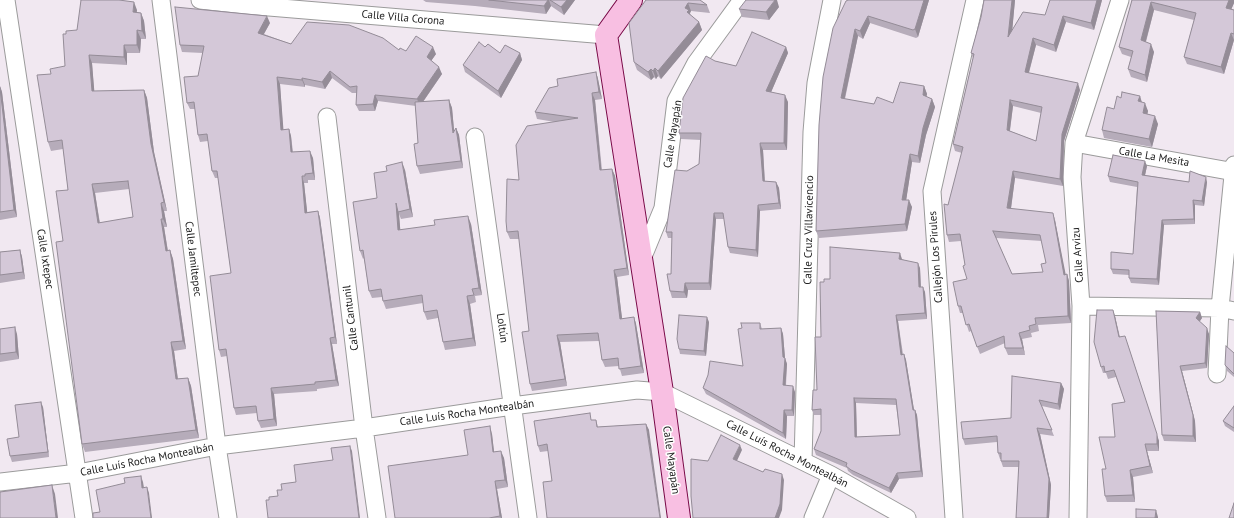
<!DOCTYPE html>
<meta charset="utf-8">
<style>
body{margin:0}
canvas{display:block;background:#f1e8f1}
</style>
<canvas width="1234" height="518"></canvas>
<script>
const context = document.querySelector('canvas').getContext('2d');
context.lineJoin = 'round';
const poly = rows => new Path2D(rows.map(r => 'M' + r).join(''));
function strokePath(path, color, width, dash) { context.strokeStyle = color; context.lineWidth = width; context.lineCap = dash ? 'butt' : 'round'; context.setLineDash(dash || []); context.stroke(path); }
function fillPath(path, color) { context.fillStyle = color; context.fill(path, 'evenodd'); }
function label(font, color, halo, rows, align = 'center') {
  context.font = font + ' "PT Sans",sans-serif'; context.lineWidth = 3; context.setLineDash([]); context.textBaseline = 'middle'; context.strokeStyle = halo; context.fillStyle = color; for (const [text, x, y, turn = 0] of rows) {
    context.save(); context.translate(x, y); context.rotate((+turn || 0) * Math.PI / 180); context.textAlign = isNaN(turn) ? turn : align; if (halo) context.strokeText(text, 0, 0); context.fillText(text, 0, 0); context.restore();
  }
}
const street = poly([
 [6,0,84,518],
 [161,0,217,446,228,518],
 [200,0,245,5,606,35],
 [327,117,364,428,377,518],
 [475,137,528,518],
 [1074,143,1234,172],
 [642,259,663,208,676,101,696,63,742,0],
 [1081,306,1220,308,1234,311],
 [1217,374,1220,308,1234,165],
 [803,461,812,132,816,83,832,0],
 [0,482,78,473,217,446,364,428,512,406,637,390,662,392,831,475,907,518],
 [813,518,831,475],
 [954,518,932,191,975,0],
 [1078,518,1081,306,1072,177,1074,143,1120,0]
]);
const secondary = poly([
 [631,0,606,35,662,392,679,518]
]);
strokePath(street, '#9b9b9b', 19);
strokePath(secondary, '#780846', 24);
strokePath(street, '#fff', 17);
strokePath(secondary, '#f8bfe2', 22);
fillPath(poly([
 [423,0,575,0,564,15,551,6,546,14,475,6,426,2],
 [646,0,700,0,707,5,710,13,691,11,690,13,690,15,699,22,702,30,661,79,658,76,656,79,654,77,651,80,637,70,634,62],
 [848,0,929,0,918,37,916,38,870,23,863,39,858,36,845,99,874,104,893,103,924,86,927,94,926,97,932,99,935,107,926,135,920,163,912,162,906,200,912,207,907,231,819,238,816,231],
 [984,0,1015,0,1012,31,1045,15,1102,0,1094,30,1066,22,1056,52,1036,45,1029,73,1080,90,1064,141,1063,186,1015,178,1011,209,1055,220,1065,274,1067,274,1069,281,1071,323,1038,325,1039,331,1031,333,1032,337,1022,339,1025,355,1008,355,1005,348,1005,343,980,354,971,331,969,332,963,313,960,313,958,306,967,279,965,265,961,241,949,242,947,235,948,205,962,153,955,151,953,144,973,58,971,53,981,17],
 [1013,106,1041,113,1036,141,1010,131],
 [996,238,1042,241,1046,263,1043,272,1012,274],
 [1132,0,1234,0,1234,3,1231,9,1234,10,1234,40,1224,74,1187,64,1184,57,1194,20,1154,10,1146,42,1154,52,1147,82,1131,77,1128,69,1131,57,1122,54,1119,47],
 [779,7,769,20,742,17,739,9],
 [137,10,136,12,141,13,144,21,146,39,141,39,140,53,127,53,127,65,92,63,94,91,144,90,147,98,154,152,167,211,164,211,167,227,164,227,168,251,170,250,173,259,186,349,174,351,178,379,188,378,191,386,199,438,85,452,82,444,63,241,68,190,63,149,51,151,48,142,51,74,65,66,66,34],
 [129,189,133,217,100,223,95,193],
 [270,23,264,34,291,44,399,50,436,54,431,61,442,74,423,102,449,100,452,108,454,131,456,128,459,135,463,168,420,174,417,166,418,143,416,106,378,101,375,111,359,111,356,105,357,93,352,93,332,78,325,89,305,85,305,87,280,84,283,130,289,129,291,136,293,152,313,158,315,180,308,180,308,183,304,183,307,212,318,211,320,218,337,344,332,344,339,386,317,389,317,391,274,394,277,426,261,428,258,421,257,413,236,415,234,408,227,356,221,357,219,350,231,273,218,178,215,178,212,171,208,141,200,142,198,135,195,109,190,109,187,103,198,76,203,53,182,52,180,45],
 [485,47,500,53,520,53,522,60,501,98,465,72,463,65],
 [786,47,788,53,771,92,788,102,787,150,763,150,765,181,776,182,779,188,781,209,760,211,758,257,730,253,728,247,724,219,716,219,711,290,688,290,687,298,672,298,670,291,671,274,672,238,668,238,666,232,687,171,699,164,701,140,681,139,679,133,715,61,736,66],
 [596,72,598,79,602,99,595,100,602,170,612,169,615,176,629,275,617,277,622,319,634,317,636,324,644,373,622,376,619,366,605,367,602,360,600,341,560,342,567,386,532,391,530,384,529,331,519,239,510,239,507,232,519,180,555,122,537,119,535,112,558,86],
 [0,86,2,92,17,217,0,220],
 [1140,96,1142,102,1148,111,1147,114,1158,124,1152,147,1104,138,1102,130,1121,98],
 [1147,166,1145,175,1189,182,1207,182,1204,206,1195,205,1195,224,1164,225,1159,285,1131,283,1129,278,1129,275,1113,274,1111,269,1133,254,1137,187,1110,182,1108,176],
 [405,170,413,217,401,219,399,214,400,230,471,224,482,295,475,296,476,302,470,304,476,346,445,350,443,342,438,318,427,320,424,312,423,303,386,309,383,301,382,297,372,298,369,291,364,258,363,259,360,251,377,198],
 [20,250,22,257,25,279,0,283,0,252],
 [902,259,920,268,921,287,925,292,927,319,898,321,903,354,904,354,906,360,914,410,915,410,917,415,923,477,899,479,891,493,853,475,848,471,847,468,816,455,814,449,821,431,821,415,814,415,812,410,817,390,821,337,830,279],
 [856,403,896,405,900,435,857,437],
 [1156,311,1200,312,1202,318,1199,322,1209,334,1207,368,1182,371,1195,421,1196,442,1164,441,1162,435],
 [1115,316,1120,337,1159,441,1159,451,1147,451,1153,473,1133,477,1135,502,1107,502,1105,496,1106,469,1125,402,1116,377,1108,379,1106,373,1103,373,1101,367],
 [709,322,706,356,680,354,679,349],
 [760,323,762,329,781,328,783,334,785,358,787,364,786,386,795,392,794,416,787,416,786,439,706,394,703,388,743,366,742,328],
 [0,329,17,334,19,359,0,362],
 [1234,353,1234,377,1227,371,1225,365],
 [1061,383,1064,389,1060,410,1042,406,1054,436,1040,434,1051,485,1049,518,1016,518,1019,467,1003,467,1001,461,1001,459,1000,459,998,453,997,442,965,445,963,439,1011,418],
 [1234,406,1234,432,1225,426,1223,421],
 [43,407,49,457,12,462,10,456,19,437],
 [593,420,596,420,598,427,646,424,649,430,552,481,548,451,540,452,538,446],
 [492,434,494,452,504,458,508,487,497,489,502,518,395,518]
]), '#b6acba');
fillPath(poly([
 [548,0,549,0,551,6,546,14,544,6],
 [567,0,575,0,564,15,561,7],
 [775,0,777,0,779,7,769,20,766,12],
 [924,0,929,0,918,37,915,29],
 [1012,0,1015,0,1011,44,1008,37],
 [1097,0,1102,0,1094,30,1091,23],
 [1229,0,1234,0,1234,3,1229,15,1226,8],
 [134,2,137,10,136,20,133,12],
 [1151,2,1154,10,1144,48,1141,40],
 [688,3,691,11,690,13,691,18,690,20,685,8],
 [141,13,144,21,146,39,142,31],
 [267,16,270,23,261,39,258,33],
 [868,16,870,23,863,39,860,31],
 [1063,16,1066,22,1056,52,1054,45],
 [699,22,702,30,661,79,658,71],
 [855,29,858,36,843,106,841,98],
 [137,30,141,39,140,53,137,45],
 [1231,33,1234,40,1224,74,1221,67],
 [1033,38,1036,45,1027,79,1025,72],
 [1151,44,1154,52,1147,82,1145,75],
 [124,45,127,53,127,65,124,57],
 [433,47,436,54,429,64,427,57],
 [786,47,788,53,769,97,766,91],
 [520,53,522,60,501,98,498,91],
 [89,55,92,63,95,99,92,91],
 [439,67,442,74,420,106,417,99],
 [655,68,658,76,656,79,653,71],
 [651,69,654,77,651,80,648,72],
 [330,71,332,78,325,89,322,82],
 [596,72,598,79,602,99,599,92],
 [277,77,280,84,284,137,281,130],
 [302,78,305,85,305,87,302,80],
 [1078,83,1080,90,1064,141,1063,186,1060,179,1062,134],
 [0,86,2,92,17,217,14,210],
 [924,86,927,94,925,103,923,95],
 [144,90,147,98,154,152,167,211,164,202,151,144],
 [592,93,595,100,602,177,600,170],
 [375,95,378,101,375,111,373,104],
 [785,95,788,102,787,150,784,143],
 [1140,96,1142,104,1138,101],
 [932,99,935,107,926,135,920,163,918,156,923,128],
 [449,100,452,108,455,140,453,133],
 [1010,100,1013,106,1009,136,1007,130],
 [1145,103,1148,111,1146,121,1143,113],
 [1155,116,1158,124,1152,147,1149,139],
 [456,128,459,135,463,168,461,161],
 [289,129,291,136,293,159,291,152],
 [760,143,763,150,765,187,763,181],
 [310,151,313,158,315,180,313,173],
 [910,154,912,162,905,208,902,200],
 [1145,161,1147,166,1144,180,1142,175],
 [402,162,405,170,413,217,410,209],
 [612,169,615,176,629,275,627,268],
 [1013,171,1015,178,1010,215,1007,208],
 [302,176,304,183,308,219,305,213],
 [1206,177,1207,182,1204,206,1202,201],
 [776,182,779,188,781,209,779,203],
 [92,184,95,193,101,232,98,223],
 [909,200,912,207,907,231,905,224],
 [1193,200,1195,205,1195,224,1194,219],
 [161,203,164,211,167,227,163,219],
 [396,203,399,214,401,238,398,230],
 [758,205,760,211,758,257,756,250],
 [318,211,320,218,337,344,335,337],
 [714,213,716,219,711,290,709,283],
 [1053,213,1055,220,1067,281,1064,275],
 [468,216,471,224,482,295,479,288],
 [161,219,164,227,169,259,166,251],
 [1162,220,1164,225,1159,285,1157,279],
 [20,250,22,257,25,279,23,272],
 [170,250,173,259,186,349,183,341],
 [900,253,902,259,901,264,899,259],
 [918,263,920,268,921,292,919,287],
 [614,270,617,277,623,326,620,319],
 [1067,274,1069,281,1071,323,1068,316],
 [685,283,688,290,687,298,684,292],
 [923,287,925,292,927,319,925,313],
 [467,296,470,304,476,346,473,338],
 [1113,310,1115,316,1121,344,1119,337],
 [1200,312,1202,318,1198,324,1196,318],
 [896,315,898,321,903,360,901,355],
 [634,317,636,324,644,373,641,366],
 [707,317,709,322,706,356,704,351],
 [15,327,17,334,19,359,16,352],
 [781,328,783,334,785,358,787,364,785,391,783,385,783,357],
 [1207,328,1209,334,1207,368,1205,363],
 [1019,333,1022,339,1025,355,1023,348],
 [557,335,560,342,567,386,565,379],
 [330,338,332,344,339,386,336,380],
 [171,342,174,351,179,388,176,379],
 [1127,342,1159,441,1159,451,1157,444],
 [904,354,906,360,915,416,913,410],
 [1180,366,1182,371,1195,421,1196,442,1193,436],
 [188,378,191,386,199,438,196,430],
 [1061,383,1064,389,1060,410,1058,404],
 [793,386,795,392,794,416,792,410],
 [271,388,274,394,277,426,274,419],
 [854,398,856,403,857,443,855,437],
 [41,402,43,407,49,457,48,452],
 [784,410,787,416,786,439,783,433],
 [915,410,917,415,923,477,921,471],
 [646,424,649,430,661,518,660,518],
 [490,426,492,434,495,460,493,452],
 [1037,428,1040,434,1051,485,1049,518,1047,518],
 [1145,444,1147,451,1153,473,1150,466],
 [740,445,742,450,735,465,733,459],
 [350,446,352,451,360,518,359,518],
 [501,451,504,458,508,487,505,480],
 [1130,470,1133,477,1135,502,1133,495],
 [897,473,899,479,891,493,889,488],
 [782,474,784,480,782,510,779,518,775,518],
 [141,476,143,482,145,494,142,488],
 [495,481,497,489,502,518,501,518,500,516],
 [52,485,55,494,58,518,56,518],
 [147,487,149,493,152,518,151,518],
 [1156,510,1158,517,1158,518,1155,518]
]), '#948c97');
const building = poly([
 [81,0,119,0,134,2,133,12,141,13,142,31,137,30,137,45,124,45,124,57,89,55,92,91,144,90,151,144,164,202,161,203,163,219,161,219,166,251,170,250,183,341,171,342,176,379,188,378,196,430,82,444,56,242,63,241,56,191,68,190,62,140,48,142,37,75,51,74,50,69,65,66,63,34,66,34,66,31,77,30,81,0],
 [128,181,133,217,98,223,92,184,128,181],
 [489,0,548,0,544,6,489,0],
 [550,0,567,0,561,7,550,0],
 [646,0,700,0,707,5,688,3,685,8,689,10,687,12,699,22,658,71,655,68,653,71,651,69,648,72,634,62,629,23,646,0],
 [746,0,775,0,766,12,739,9,746,0],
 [848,0,924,0,915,29,913,30,868,16,860,31,855,29,841,98,874,104,877,97,893,103,900,82,924,86,923,95,932,99,923,128,918,156,910,154,902,200,909,200,905,224,816,231,819,125,823,77,833,28,846,1,848,0],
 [984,0,1012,0,1008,37,1023,12,1045,15,1050,0,1097,0,1091,23,1063,16,1054,45,1033,38,1025,72,1078,83,1062,134,1060,179,1013,171,1007,208,1053,213,1064,275,1067,274,1068,316,1035,318,1036,324,1029,326,1030,330,1019,333,1023,348,1005,348,1004,336,977,347,969,324,966,325,961,306,958,306,953,282,967,279,963,266,965,265,960,234,947,235,944,204,948,205,963,147,953,144,974,54,971,53,981,17,984,0],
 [1010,100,1042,107,1036,141,1007,130,1010,100],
 [993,231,1040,235,1046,263,1041,264,1043,272,1012,274,993,231],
 [1132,0,1229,0,1226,8,1234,10,1234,34,1231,33,1221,67,1184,57,1196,13,1151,2,1141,40,1151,44,1145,75,1128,69,1133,51,1119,47,1132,0],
 [175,7,267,16,258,33,291,44,307,22,349,25,383,38,399,50,400,48,406,51,416,36,433,47,427,57,439,67,417,99,375,95,373,104,356,105,357,86,350,87,330,71,322,82,302,78,302,80,277,77,281,130,289,129,291,152,310,151,313,173,305,174,305,176,302,176,305,213,318,211,335,337,330,338,336,380,315,382,315,384,271,388,274,419,258,421,256,406,234,408,226,349,219,350,210,276,231,273,217,171,212,171,207,134,198,135,194,102,187,103,184,77,198,76,204,46,180,45,175,7],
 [752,32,786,47,766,91,785,95,784,143,760,143,763,181,776,182,779,203,758,205,756,250,728,247,723,213,714,213,709,283,685,283,684,292,670,291,667,274,671,274,672,232,666,232,675,170,687,171,699,164,701,133,679,133,683,98,706,56,715,61,736,66,752,32],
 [479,42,485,47,488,44,500,53,505,45,520,53,498,91,463,65,479,42],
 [596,72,599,92,592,93,600,170,612,169,627,268,614,270,620,319,634,317,641,366,619,369,618,358,602,360,598,333,557,335,565,379,530,384,522,332,529,331,518,231,507,232,506,221,507,179,519,180,516,145,527,126,578,118,535,112,549,88,558,86,557,79,596,72],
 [0,88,14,210,0,212,0,88],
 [1122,92,1140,96,1138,101,1145,103,1143,113,1155,116,1149,139,1102,130,1107,107,1114,109,1117,96,1121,98,1122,92],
 [449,100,453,133,456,128,461,161,417,166,414,144,418,143,415,102,449,100],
 [1113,155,1145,161,1142,175,1189,182,1190,171,1206,177,1202,201,1193,200,1194,219,1162,220,1157,279,1129,278,1129,270,1111,269,1111,252,1133,254,1138,182,1108,176,1113,155],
 [402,162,410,209,398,212,396,203,398,230,435,225,434,220,468,216,479,288,472,289,474,295,467,296,473,338,443,342,437,310,424,312,422,295,383,301,381,289,369,291,363,250,360,251,353,202,377,198,374,173,387,171,386,166,402,162],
 [830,247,900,253,899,259,918,263,919,287,923,287,925,313,896,315,901,355,904,354,913,410,915,410,921,471,897,473,889,488,851,470,846,466,847,463,814,449,821,431,821,409,812,410,813,390,817,390,815,337,821,337,820,282,824,282,824,279,830,279,830,247],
 [854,398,896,399,900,435,855,437,854,398],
 [20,250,23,272,0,275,0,252,20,250],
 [1097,310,1113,310,1119,337,1125,336,1157,434,1157,444,1145,444,1150,466,1130,470,1133,495,1105,496,1102,469,1106,469,1099,437,1115,437,1112,404,1125,402,1114,370,1105,372,1104,366,1101,367,1094,342,1097,310],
 [1156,311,1200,312,1196,318,1207,328,1205,363,1180,366,1193,415,1193,436,1162,435,1156,311],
 [679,315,707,317,704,351,679,349,677,339,679,315],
 [741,323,760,323,760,329,781,328,783,357,785,358,783,385,793,386,792,410,784,410,783,433,703,388,708,375,710,361,743,366,738,329,742,328,741,323],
 [15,327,16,352,0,354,0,329,15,327],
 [1226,346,1234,353,1234,374,1225,365,1226,346],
 [1012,376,1061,383,1058,404,1039,400,1052,430,1037,428,1049,479,1047,518,1016,518,1019,461,1001,461,1001,453,998,453,997,436,963,439,961,422,1011,418,1012,376],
 [41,402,48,452,10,456,7,439,19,437,15,405,41,402],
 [1234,406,1234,428,1223,421,1234,406],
 [590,413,591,420,596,420,597,427,646,424,660,518,547,518,543,482,552,481,547,444,538,446,534,421,590,413],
 [490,426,493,452,501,451,505,480,495,481,500,516,489,518,395,518,388,466,468,455,464,430,490,426],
 [721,435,740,445,733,459,763,472,765,469,782,474,780,504,775,518,693,518,691,496,691,459,708,461,721,435],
 [350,446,359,518,268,518,266,500,269,500,269,497,278,496,277,490,282,490,281,484,296,482,294,465,333,460,331,448,350,446],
 [141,476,142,488,147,487,151,518,93,518,93,513,100,512,96,490,125,483,124,478,141,476],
 [52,485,56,518,0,518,0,492,52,485],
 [1234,503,1234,518,1229,518,1234,503],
 [1136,509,1156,510,1155,518,1136,518,1136,509]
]);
fillPath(building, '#d4c8d8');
strokePath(building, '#948c97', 1);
label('11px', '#212121', '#fff', [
 ["Calle Villa Corona",403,18,5],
 ["Calle Mayapán",673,134,-81],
 ["Calle La Mesita",1154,157,10],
 ["Calle Cruz Villavicencio",809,230,-89],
 ["Calle Arvizu",1078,255,-94],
 ["Callejón Los Pirules",936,257,-94],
 ["Calle Ixtepec",45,259,81],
 ["Calle Jamiltepec",193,259,83],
 ["Calle Cantunil",351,318,-97],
 ["Loltún",502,328,82],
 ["Calle Luís Rocha Montealbán",467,413,-8],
 ["Calle Luís Rocha Montealbán",787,454,27],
 ["Calle Luís Rocha Montealbán",147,460,-11],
 ["Calle Mayapán",671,460,82]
]);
</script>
